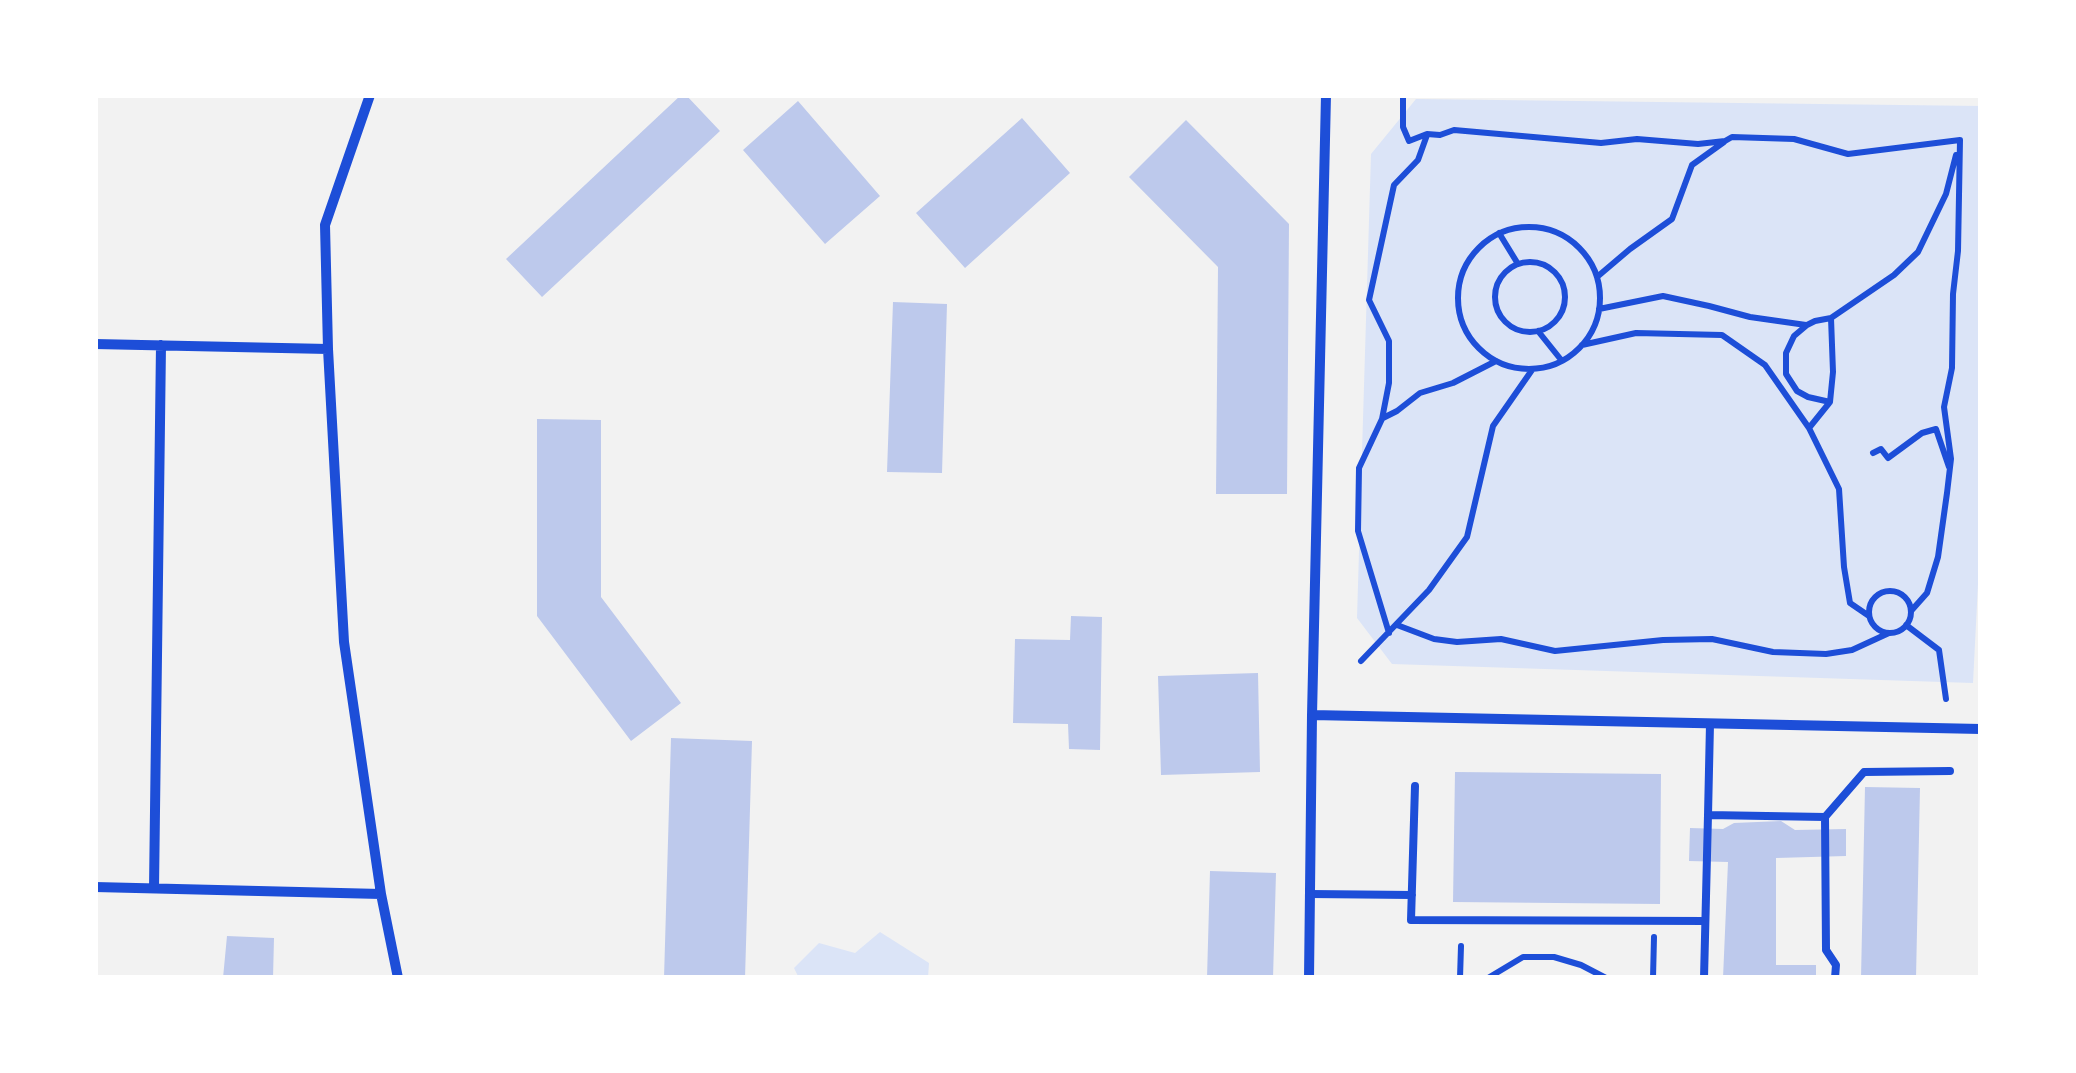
<!DOCTYPE html>
<style>
body{margin:0}
#map{position:relative;width:2076px;height:1073px;overflow:hidden;background:#f2f2f2;font-family:Helvetica,sans-serif}
canvas{display:block}
.frame{position:absolute;inset:0;border:98px solid #fff;pointer-events:none}
</style>
<div id="map">
<canvas width="2076" height="1073"></canvas>
<div class="frame"></div>
</div>
<script>
const context = document.querySelector('canvas').getContext('2d');
context.lineJoin = 'round';
function fillPath(path, color) { context.fillStyle = color; context.fill(path, 'evenodd'); }
const poly = rows => new Path2D(rows.map(r => 'M' + r).join(''));
function strokePath(path, color, width, dash) { context.strokeStyle = color; context.lineWidth = width; context.lineCap = dash ? 'butt' : 'round'; context.setLineDash(dash || []); context.stroke(path); }
fillPath(poly([
 [1416,99,1981,106,1981,525,1973,683,1392,664,1357,618,1371,154],
 [880,932,929,963,928,978,799,978,794,968,819,943,855,953]
]), '#dbe4f7');
fillPath(poly([
 [681,95,686,95,720,131,542,297,506,259],
 [798,101,880,196,825,244,743,150],
 [1022,118,1070,173,965,268,916,213],
 [1186,120,1289,224,1287,494,1216,494,1218,267,1129,177],
 [893,302,947,304,942,473,887,472],
 [537,419,601,420,601,597,681,703,631,741,537,616],
 [1071,616,1102,617,1100,750,1069,749,1068,724,1013,723,1015,639,1070,640],
 [1258,673,1260,772,1161,775,1158,676],
 [671,738,752,741,745,978,664,978],
 [1455,772,1661,774,1660,904,1453,902],
 [1865,787,1920,788,1916,978,1861,978],
 [1781,821,1795,830,1846,829,1846,856,1776,858,1776,965,1816,965,1816,978,1723,978,1728,862,1689,861,1690,828,1723,829,1734,823],
 [1210,871,1276,873,1273,978,1207,978],
 [227,936,274,938,273,978,223,978]
]), '#bdc9ec');
strokePath(poly([
 [1403,95,1403,127,1409,141,1427,134,1440,135,1454,130,1601,143,1637,139,1698,144,1725,141,1732,137,1794,139,1848,154,1960,140],
 '1458 298a71 71 0 1 1 142 0a71 71 0 1 1-142 0Z',
 [1499,233,1518,264],
 '1495 297a35 35 0 1 1 70 0a35 35 0 1 1-70 0Z',
 [1597,277,1630,249,1672,219,1692,165,1724,142],
 [1599,309,1663,296,1709,306,1750,317,1806,325],
 [1831,318,1894,275,1918,252,1946,194,1956,155],
 [1538,331,1562,361],
 [1582,345,1636,333,1722,335,1765,365,1809,428,1839,489,1844,567,1850,603,1869,616],
 [1383,418,1397,411,1420,393,1453,383,1496,361],
 [1809,428,1830,402,1833,372,1831,318,1815,321,1807,325,1794,336,1786,353,1786,374,1797,391,1808,397,1830,402],
 [1873,453,1881,449,1888,458,1922,433,1936,429,1949,467],
 '1869 612a21 21 0 1 1 42 0a21 21 0 1 1-42 0Z',
 [1911,611,1927,593,1938,557,1947,493,1951,459,1944,407,1952,368,1953,294,1958,251,1960,140],
 [1397,625,1434,639,1457,642,1501,639,1555,651,1663,640,1712,639,1773,652,1826,654,1852,650,1889,633],
 [1906,625,1939,650,1946,699],
 [1389,633,1358,531,1359,468,1382,419,1389,383,1389,341,1369,300,1394,185,1418,160,1427,135],
 [1361,661,1429,590,1467,537,1493,426,1532,370],
 [1460,978,1461,946],
 [1488,978,1523,957,1554,957,1581,965,1606,978],
 [1653,978,1654,937]
]), '#1d4ed8', 6);
strokePath(poly([
 [1710,724,1708,815,1825,817,1864,772,1950,771],
 [1415,786,1411,920,1705,921],
 [1825,817,1826,950,1836,965,1835,978],
 [1310,894,1412,895],
 [1704,978,1708,815]
]), '#1d4ed8', 8);
strokePath(poly([
 [370,95,325,225,328,349,344,642,381,894,398,978],
 [95,344,328,349],
 [1312,715,1981,729],
 [95,887,381,894],
 [154,888,161,345],
 [1309,978,1312,715,1326,95]
]), '#1d4ed8', 10);
</script>
